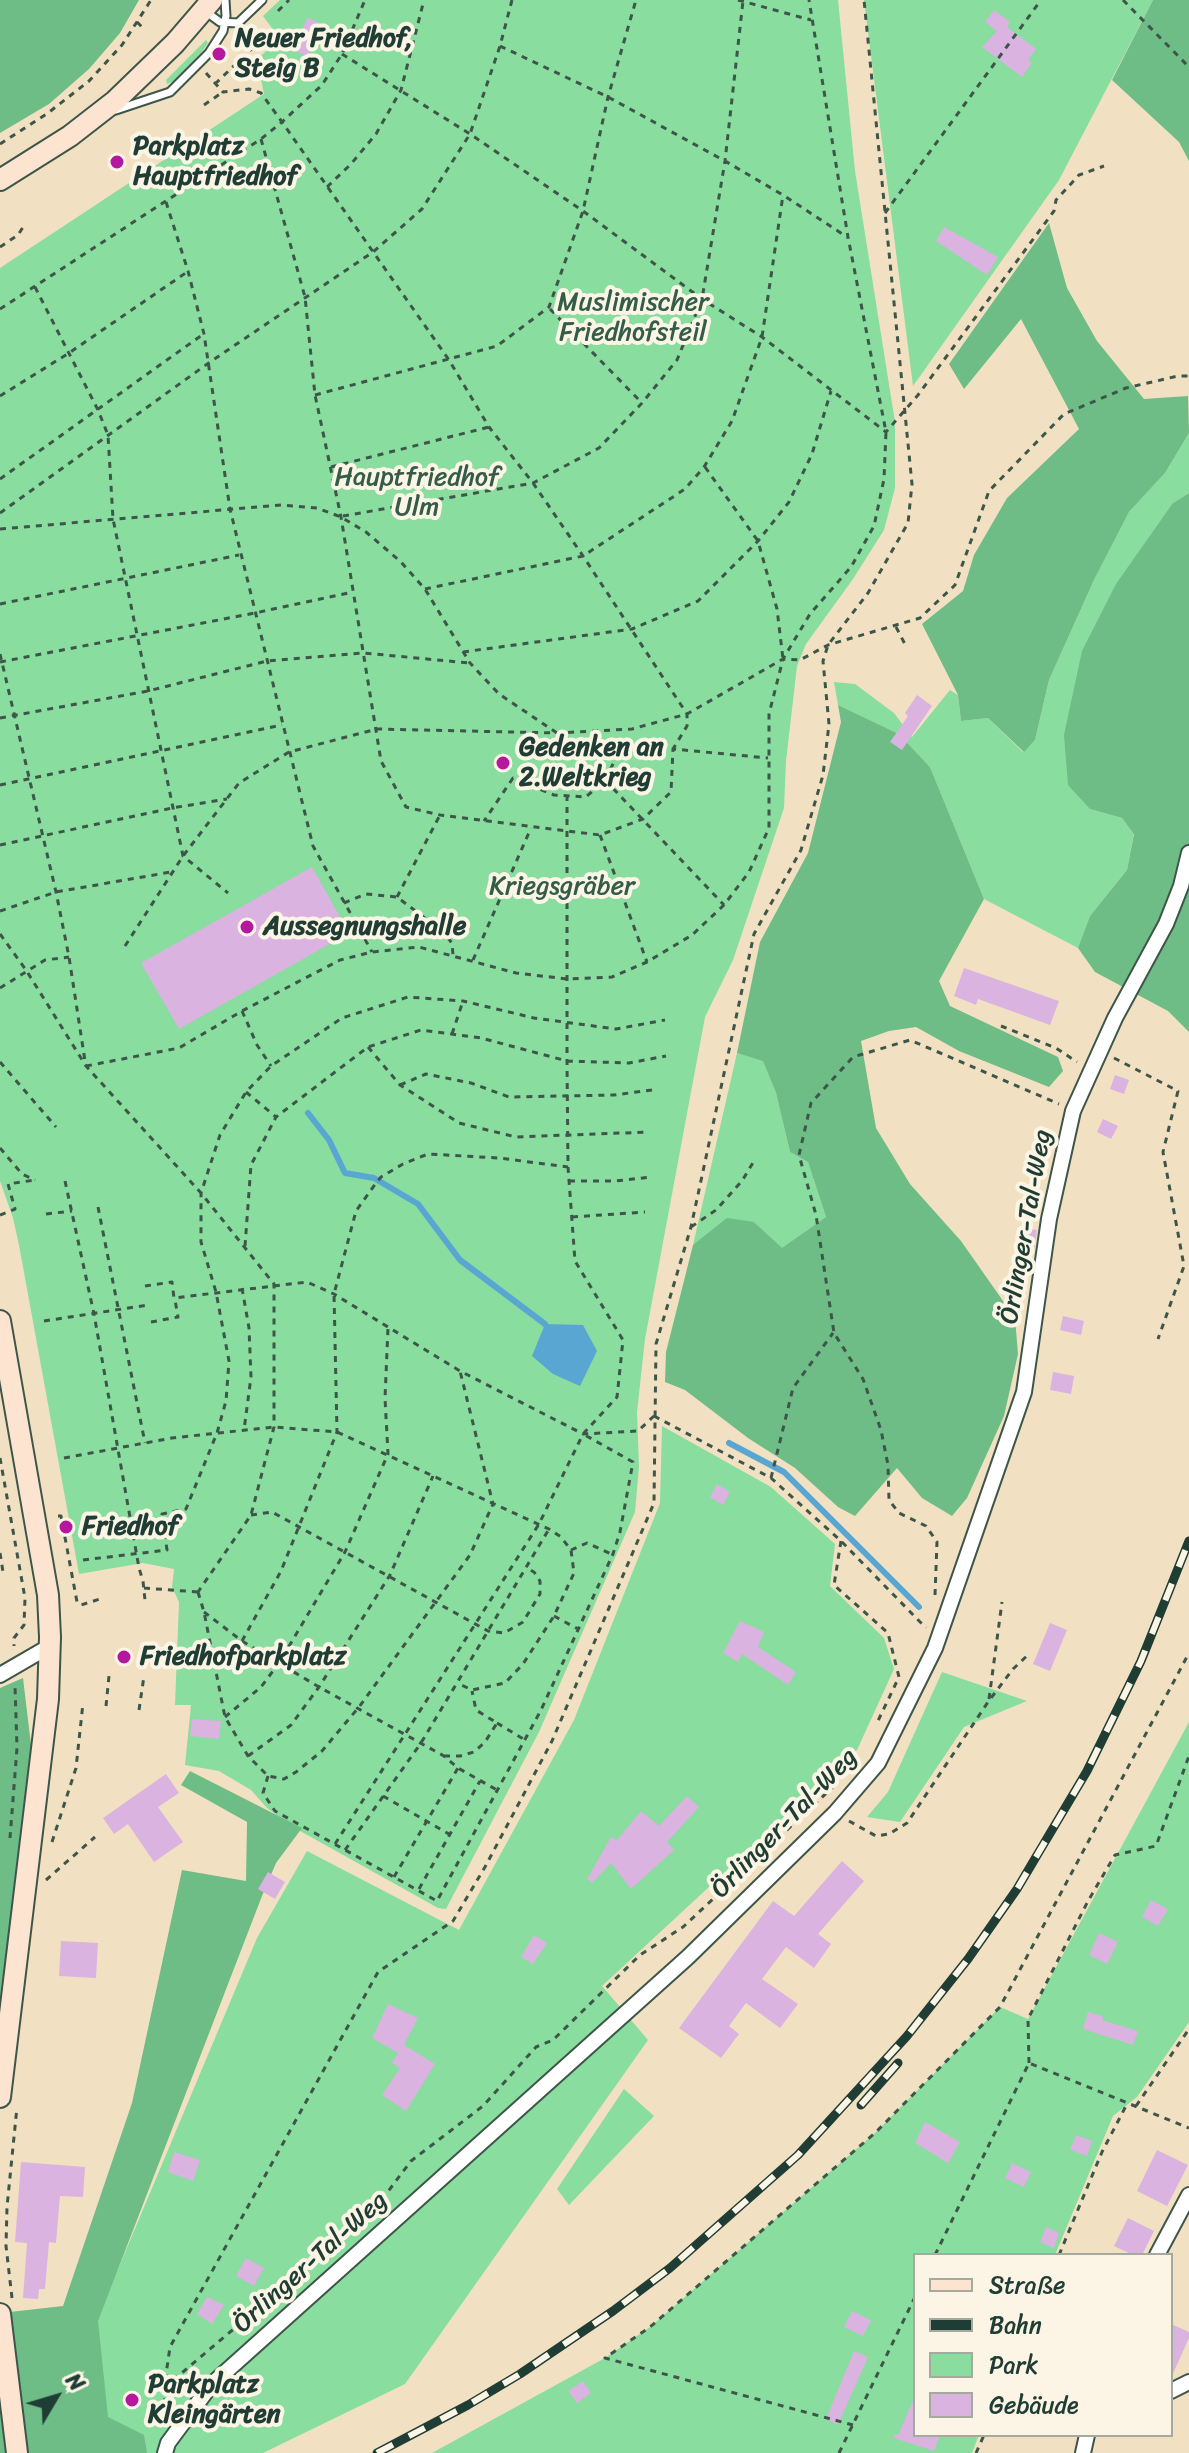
<!DOCTYPE html>
<meta charset="utf-8">
<style>
body{margin:0}
#map{position:relative;width:1189px;height:2453px;overflow:hidden;background:#f1e1c2;font-family:Sriracha,sans-serif}
canvas{display:block}
.legend{position:absolute;left:913px;top:2253px;width:260px;height:184px;box-sizing:border-box;background:#fcf5e5;border:2px solid #a4ab9e;margin:0;padding:10px 14px;list-style:none;font-size:24px;color:#1f3d34}
.legend li{display:flex;align-items:center;gap:16px;height:40px}
.legend b{width:40px;border:2px solid #a4ab9e}
.north{position:absolute;left:16px;top:2357px;width:80px;height:80px;-webkit-text-stroke:6px #fcf5e5;paint-order:stroke;rotate:52deg;font-size:22px;font-weight:700;line-height:32px;text-align:center;color:#1f3d34}
.north::after{content:'';display:block;margin:auto;width:28px;height:36px;background:#1f3d34;clip-path:polygon(50% 0,100% 100%,50% 72%,0 100%)}
</style>
<div id="map">
<canvas width="1189" height="2453"></canvas>
<ul class="legend">
<li><b style="height:10px;background:#fde4d1"></b>Straße</li>
<li><b style="height:10px;background:#1f3d34"></b>Bahn</li>
<li><b style="height:22px;background:#88dd9f"></b>Park</li>
<li><b style="height:22px;background:#dab3e1"></b>Gebäude</li>
</ul>
<div class="north">N</div>
</div>
<script>
const context = document.querySelector('canvas').getContext('2d');
context.lineJoin = 'round';
function fillPath(path, color) { context.fillStyle = color; context.fill(path, 'evenodd'); }
const poly = rows => new Path2D(rows.map(r => 'M' + r).join(''));
function strokePath(path, color, width, dash) { context.strokeStyle = color; context.lineWidth = width; context.lineCap = dash ? 'butt' : 'round'; context.setLineDash(dash || []); context.stroke(path); }
function label(font, color, halo, rows, align = 'center') {
  context.font = font + ' Sriracha,sans-serif'; context.lineWidth = 8; context.setLineDash([]); context.textBaseline = 'middle'; context.strokeStyle = halo; context.fillStyle = color; for (const [text, x, y, turn = 0] of rows) {
    context.save(); context.translate(x, y); context.rotate((+turn || 0) * Math.PI / 180); context.textAlign = isNaN(turn) ? turn : align; if (halo) context.strokeText(text, 0, 0); context.fillText(text, 0, 0); context.restore();
  }
}
fillPath(poly([
 [280,0,838,0,855,171,895,422,895,488,884,530,853,579,806,644,797,666,786,761,784,808,733,960,705,1017,645,1339,637,1412,639,1467,635,1512,539,1732,446,1909,438,1908,293,1827,267,1808,251,1790,219,1771,185,1765,191,1705,175,1705,179,1602,172,1587,174,1569,143,1563,79,1574,19,1245,13,1218,0,1181,0,268,264,94,257,59,280,39,263,16],
 [864,0,1153,0,1059,180,913,386],
 [206,40,208,43,201,53,174,81,167,84,166,80],
 [1189,433,1189,493,1173,503,1090,809,1122,818,1134,833,1127,870,1090,916,1078,948,984,899,930,767,899,734,838,705,834,682,855,684,894,713,912,737,950,690,958,695,961,721,988,718,1023,752,1035,740,1049,680,1094,580,1129,512,1165,473],
 [737,1053,763,1060,776,1093,790,1152,808,1162,826,1217,782,1249,754,1222,693,1245],
 [662,1426,771,1487,835,1544,830,1586,884,1638,894,1669,857,1750,602,1986,648,2040,405,2384,263,2453,106,2453,92,2331,257,1938,307,1851,459,1930,574,1720,660,1503],
 [942,1672,1027,1701,964,1727,900,1822,867,1817,888,1792],
 [1189,1722,1189,2022,1137,2097,1113,2116,1055,2255,915,2255,915,2435,979,2435,972,2453,432,2453,605,2358,650,2327,875,2133,1000,2007,1028,2019],
 [624,2089,654,2116,569,2205,557,2189]
]), '#88dd9f');
fillPath(poly([
 [0,0,139,0,120,33,89,69,49,104,0,133],
 [1153,0,1189,0,1189,161,1179,142,1112,80],
 [1049,223,1067,288,1097,341,1144,399,1188,396,1189,433,1165,473,1129,512,1094,580,1049,680,1035,740,1024,752,988,718,961,721,958,695,922,624,963,591,974,555,1007,498,1079,429,1021,319,964,389,949,364],
 [1189,493,1189,1032,1168,1011,1095,972,1078,948,1090,916,1127,870,1134,834,1122,818,1090,809,1068,785,1064,735,1082,651,1116,584,1173,503],
 [838,705,899,734,930,767,984,899,939,981,950,1006,1058,1057,1063,1071,1049,1087,959,1051,916,1027,889,1031,861,1041,876,1128,910,1184,961,1241,1015,1318,1018,1354,1004,1416,967,1498,952,1516,922,1498,897,1468,855,1516,838,1507,795,1468,748,1438,685,1390,665,1382,666,1352,693,1245,727,1218,754,1222,782,1248,826,1217,808,1162,790,1152,776,1093,763,1061,737,1053,760,942,808,853,841,722],
 [23,1678,31,1745,0,2063,0,1688],
 [190,1771,302,1828,276,1863,262,1896,98,2321,108,2417,144,2435,147,2453,0,2453,0,2308,1,2313,63,2306,132,2103,182,1870,246,1881,247,1822,181,1785]
]), '#6ebc86');
fillPath(poly([
 [545,1324,583,1325,597,1351,580,1386,553,1374,532,1356]
]), '#5aa6d3');
strokePath(poly([
 [308,1113,329,1140,345,1173,374,1178,418,1204,460,1260,545,1324],
 [729,1443,784,1472,919,1607]
]), '#5aa6d3', 6);
fillPath(poly([
 [994,10,1010,22,1007,27,1036,49,1028,60,1032,63,1022,77,982,47,997,31,985,22],
 [307,18,320,23,308,56,294,51],
 [944,227,998,257,987,275,936,241],
 [917,695,932,706,902,750,890,742,908,716,905,713],
 [312,867,349,933,179,1029,141,963],
 [964,968,1059,1001,1050,1025,978,999,976,1005,954,996],
 [1115,1075,1129,1080,1124,1094,1110,1089],
 [1103,1119,1118,1126,1111,1139,1097,1132],
 [1022,1228,1037,1230,1035,1247,1020,1246],
 [1063,1316,1084,1321,1081,1335,1060,1330],
 [1053,1372,1074,1376,1071,1394,1050,1390],
 [717,1484,730,1492,723,1505,710,1497],
 [740,1621,764,1632,758,1647,796,1672,788,1685,742,1654,738,1662,723,1653],
 [1050,1623,1067,1630,1050,1671,1033,1664],
 [192,1719,221,1721,219,1739,190,1736],
 [166,1774,179,1793,158,1807,183,1842,154,1862,128,1824,114,1834,103,1818],
 [687,1796,699,1807,667,1842,674,1850,631,1889,611,1863,592,1883,587,1879,611,1837,617,1840,641,1811,659,1826],
 [842,1861,864,1881,818,1934,831,1944,814,1968,786,1947,762,1979,798,2004,780,2028,746,2003,729,2026,739,2034,721,2058,679,2028,773,1901,794,1916],
 [268,1872,285,1882,275,1899,258,1889],
 [1151,1900,1168,1909,1158,1926,1142,1917],
 [1099,1933,1118,1942,1107,1964,1089,1955],
 [534,1935,547,1943,533,1964,521,1957],
 [61,1941,98,1943,96,1978,59,1976],
 [388,2004,418,2018,404,2045,435,2064,406,2111,382,2095,400,2068,392,2063,398,2053,372,2038],
 [1088,2012,1103,2016,1102,2020,1138,2031,1133,2045,1083,2029],
 [925,2122,960,2142,948,2163,915,2143],
 [1076,2135,1092,2141,1087,2156,1070,2150],
 [1157,2150,1188,2165,1167,2206,1137,2191],
 [174,2152,200,2160,193,2181,168,2172],
 [21,2162,85,2167,83,2197,60,2196,56,2243,49,2242,45,2289,39,2289,38,2299,23,2298,27,2243,15,2242],
 [1012,2163,1031,2172,1024,2187,1005,2178],
 [1128,2218,1154,2231,1142,2255,1133,2255,1114,2246],
 [1046,2227,1059,2233,1054,2248,1040,2242],
 [246,2258,264,2268,254,2286,236,2276],
 [207,2297,224,2305,212,2324,197,2314],
 [852,2311,871,2320,863,2336,844,2327],
 [1171,2324,1189,2332,1189,2338,1171,2378],
 [854,2351,868,2357,838,2425,826,2419],
 [583,2381,591,2393,577,2403,568,2391],
 [915,2396,915,2435,940,2435,934,2451,894,2438,894,2435,898,2435]
]), '#dab3e1');
const service = poly([
 [205,11,220,22,238,23,262,0],
 [116,110,170,92,209,53,223,31,226,16,225,0]
]);
const minor = poly([
 [0,1675,50,1646],
 [1157,2255,1189,2195],
 [1171,2391,1189,2382],
 [165,2453,168,2443,211,2385,688,1957,835,1813,878,1763,935,1648,1024,1392,1049,1219,1073,1111,1115,1018,1166,924,1181,886,1189,853],
 [1083,2453,1087,2435]
]);
const secondary = poly([
 [0,180,70,136,115,101,175,43,212,0],
 [0,1321,48,1595,50,1637,48,1699,0,2097],
 [0,2314,17,2453]
]);
strokePath(service, '#3e5649', 11);
strokePath(minor, '#3e5649', 18);
strokePath(secondary, '#3e5649', 24);
strokePath(poly([
 [738,0,811,20],
 [1123,0,1189,67],
 [278,11,289,0],
 [137,22,143,28],
 [500,46,608,97,725,161,783,195,847,237],
 [342,54,470,134,583,211,702,299,762,337,886,432,918,395,1054,211,1056,200,1079,175,1104,166],
 [206,73,223,92,249,89,261,93,282,122,449,360,489,427,533,483,583,556,687,714,687,726,673,749,619,752,605,780,586,797,554,795,513,778,484,821],
 [215,84,266,35],
 [204,105,223,92],
 [261,139,305,297,315,395,341,517,381,761,406,807,440,815,600,835,643,819,671,792,673,749,768,758],
 [0,144,48,113,89,81,122,45,151,0],
 [327,187,351,164,376,134,401,90,424,0],
 [166,202,188,271,204,334,230,509,313,846,372,952],
 [885,213,1041,0],
 [0,247,18,235,25,224],
 [35,287,98,410,108,435,113,519,183,856,228,893],
 [0,309,261,139,282,122,322,85,342,54,365,0],
 [550,309,642,403],
 [315,395,497,346,549,307,583,211,608,97,636,0],
 [0,396,69,353,187,272],
 [331,467,489,427],
 [705,467,758,541,777,609,783,659],
 [0,479,202,335],
 [0,513,210,362,373,252,422,209,470,134,500,46,512,0],
 [343,516,533,483,599,448,642,403,677,360,702,299,725,161,743,1],
 [0,529,281,505,317,508,341,517,366,532,401,562,425,589,470,663,499,694,557,733],
 [425,589,583,556,685,489,704,467,732,421,762,337,783,195],
 [0,604,239,555],
 [896,627,907,648],
 [463,652,632,629,698,601,758,541,789,502,812,454,831,391],
 [0,654,56,892,69,957,85,1061],
 [0,662,255,613,353,592],
 [0,718,148,691,267,661,364,653,469,663],
 [605,780,724,905],
 [0,785,282,725],
 [600,835,647,962],
 [0,845,172,808,227,799],
 [397,897,440,815],
 [344,903,366,894,397,897,442,931,452,943,453,955],
 [0,911,56,892,171,872],
 [0,934,26,970,86,1066,201,1193,274,1284,274,1427,251,1515,198,1592],
 [125,946,183,856,239,783,289,752,377,729,557,733,632,729,687,714,783,659,800,660,828,645,920,618,955,585,989,491,1064,414,1126,388,1178,376,1189,376],
 [473,960,531,828],
 [0,988,45,960,69,957],
 [242,1011,257,1045,271,1066],
 [1001,1026,1056,1048,1077,1062],
 [452,1034,463,1001],
 [368,1047,400,1085,459,1123,516,1137,649,1132],
 [1114,1058,1178,1091,1163,1152,1184,1266,1158,1339],
 [0,1062,56,1127],
 [86,1066,179,1048,242,1011,340,960,372,952,419,947,516,973,567,979,612,977,647,962,692,935,724,905,749,872,769,828,769,714,783,659,810,614,851,567,874,526,884,479,886,432,848,237,809,0],
 [400,1085,426,1074,471,1083,509,1097,614,1095,652,1090],
 [246,1092,276,1117],
 [0,1148,22,1174,35,1180],
 [65,1181,94,1314,139,1568,143,1581,145,1600],
 [569,1181,615,1181,652,1177],
 [98,1207,145,1443],
 [46,1214,72,1211],
 [0,1215,15,1209,8,1184,35,1180],
 [572,1217,645,1212],
 [691,1227,716,1210,742,1181,754,1161],
 [245,1246,251,1165,276,1117,368,1047,421,1030,481,1038,567,1061,629,1063,666,1056],
 [145,1286,172,1282,174,1298,307,1282,334,1294,460,1371,583,1434,638,1431,654,1416],
 [242,1288,249,1328,251,1377,244,1430],
 [44,1321,148,1305],
 [151,1322,178,1317,175,1300],
 [654,1416,771,1478,841,1541,926,1628],
 [0,1458,25,1598,24,1625,14,1638,14,1646],
 [64,1458,172,1438,274,1427,337,1432,549,1529,561,1537,571,1550,574,1573,554,1616,523,1664,505,1683,472,1690,457,1683],
 [771,1478,793,1388,833,1333],
 [251,1515,272,1512,488,1631,504,1633,523,1622,540,1594,540,1581,534,1572,526,1568],
 [58,1516,61,1516,77,1602,81,1605,100,1599],
 [841,1541,834,1585,888,1633,899,1677,876,1725],
 [571,1550,587,1543,611,1554],
 [0,1553,3,1572],
 [83,1560,167,1550,162,1514,186,1509,217,1433,226,1401,229,1361,216,1292,201,1242,201,1193,220,1135,246,1092,271,1066,342,1018,408,997,463,1001,534,1018,616,1029,665,1020],
 [144,1588,198,1592],
 [198,1592,204,1612,225,1717,248,1756,268,1776,284,1779,296,1772,322,1751,359,1707,470,1555,493,1504,460,1371],
 [935,1595,937,1542,926,1526,899,1513,889,1500,888,1465,881,1430,863,1379,834,1333,816,1215,799,1155,811,1103,853,1057,910,1040,1059,1104],
 [204,1612,242,1641,319,1687,444,1756,458,1768,497,1790],
 [554,1616,578,1629],
 [216,1666,242,1641,281,1571,337,1432,334,1294,356,1211,376,1183,381,1177,403,1164,428,1154,499,1158,568,1167],
 [989,1699,1002,1602],
 [106,1706,109,1676],
 [139,1710,144,1676],
 [225,1717,261,1687,279,1663,345,1552,388,1454,385,1398,388,1328],
 [497,1723,525,1740],
 [248,1756,291,1725,319,1687,390,1575,433,1476],
 [444,1756,460,1756,474,1752,485,1742,497,1723,476,1710,472,1691],
 [268,1776,263,1793,275,1811,437,1901,541,1710,613,1554,620,1532,633,1462,583,1434],
 [383,1796,449,1834],
 [849,1821,876,1836,889,1834,907,1823,988,1702,1013,1669,1030,1653],
 [10,1838,17,1748,15,1686],
 [52,1842,76,1768,83,1703],
 [335,1844,539,1524,583,1434,617,1397,623,1340,575,1261,568,1167,567,1061,567,796],
 [345,1850,421,1743,549,1529],
 [394,1877,458,1768],
 [46,1880,95,1837],
 [419,1889,480,1781],
 [1029,2063,1028,2019,1088,1901,1115,1855,1156,1846,1189,1756],
 [1136,2106,1189,2029],
 [935,2255,1029,2063,1189,2128],
 [1059,2255,1102,2152,1127,2104],
 [12,2298,6,2246,7,2207,17,2107],
 [164,2388,374,2210,411,2161,483,2106,536,2047,553,2040,640,1955,683,1927,834,1786],
 [166,2416,164,2388,170,2347,378,1972,453,1921,485,1867,552,1741,654,1503,656,1344,691,1227,754,934,801,850,823,775,829,724,823,661,828,645,868,593,908,523,912,484,864,0],
 [853,2425,605,2358,650,2327,875,2133,1000,2007,1189,1653],
 [839,2453,915,2297],
 [976,2453,984,2435]
]), '#3e5649', 3, [6, 6]);
strokePath(service, '#fff', 7);
strokePath(minor, '#fff', 14);
strokePath(secondary, '#fde4d1', 20);
const rail = poly([
 [861,2105,898,2063],
 [377,2453,468,2405,520,2374,613,2311,670,2268,798,2155,907,2036,968,1959,1017,1889,1087,1771,1141,1661,1189,1541]
]);
strokePath(rail, '#1f3d34', 9);
strokePath(rail, '#fcf5e5', 6, [18]);
for (const [x, y, r, color] of [
 [219,54,8,"#b5179e"],
 [117,162,8,"#b5179e"],
 [503,763,8,"#b5179e"],
 [247,927,8,"#b5179e"],
 [66,1527,8,"#b5179e"],
 [124,1657,8,"#b5179e"],
 [132,2400,8,"#b5179e"]
]) { const dot = new Path2D(); dot.arc(x, y, r, 0, 2 * Math.PI); context.fillStyle = color; context.fill(dot); strokePath(dot, '#fcf5e5', 3); }
label('bold 26px', '#1f3d34', '#fcf5e5', [
 ["Neuer Friedhof,",235,39],
 ["Steig B",235,69],
 ["Parkplatz",133,147],
 ["Hauptfriedhof",133,177],
 ["Gedenken an",519,748],
 ["2.Weltkrieg",519,778],
 ["Aussegnungshalle",263,927],
 ["Friedhof",82,1527],
 ["Friedhofparkplatz",140,1657],
 ["Parkplatz",148,2385],
 ["Kleingärten",148,2415]
], 'left');
label('26px', '#345d49', '#fcf5e5', [
 ["Muslimischer",633,303],
 ["Friedhofsteil",633,333],
 ["Hauptfriedhof",417,478],
 ["Ulm",417,508],
 ["Kriegsgräber",562,887]
]);
label('26px', '#1f3d34', '#fcf5e5', [
 ["Örlinger-Tal-Weg",1027,1227,-80],
 ["Örlinger-Tal-Weg",785,1824,-46],
 ["Örlinger-Tal-Weg",311,2263,-42]
]);
</script>
